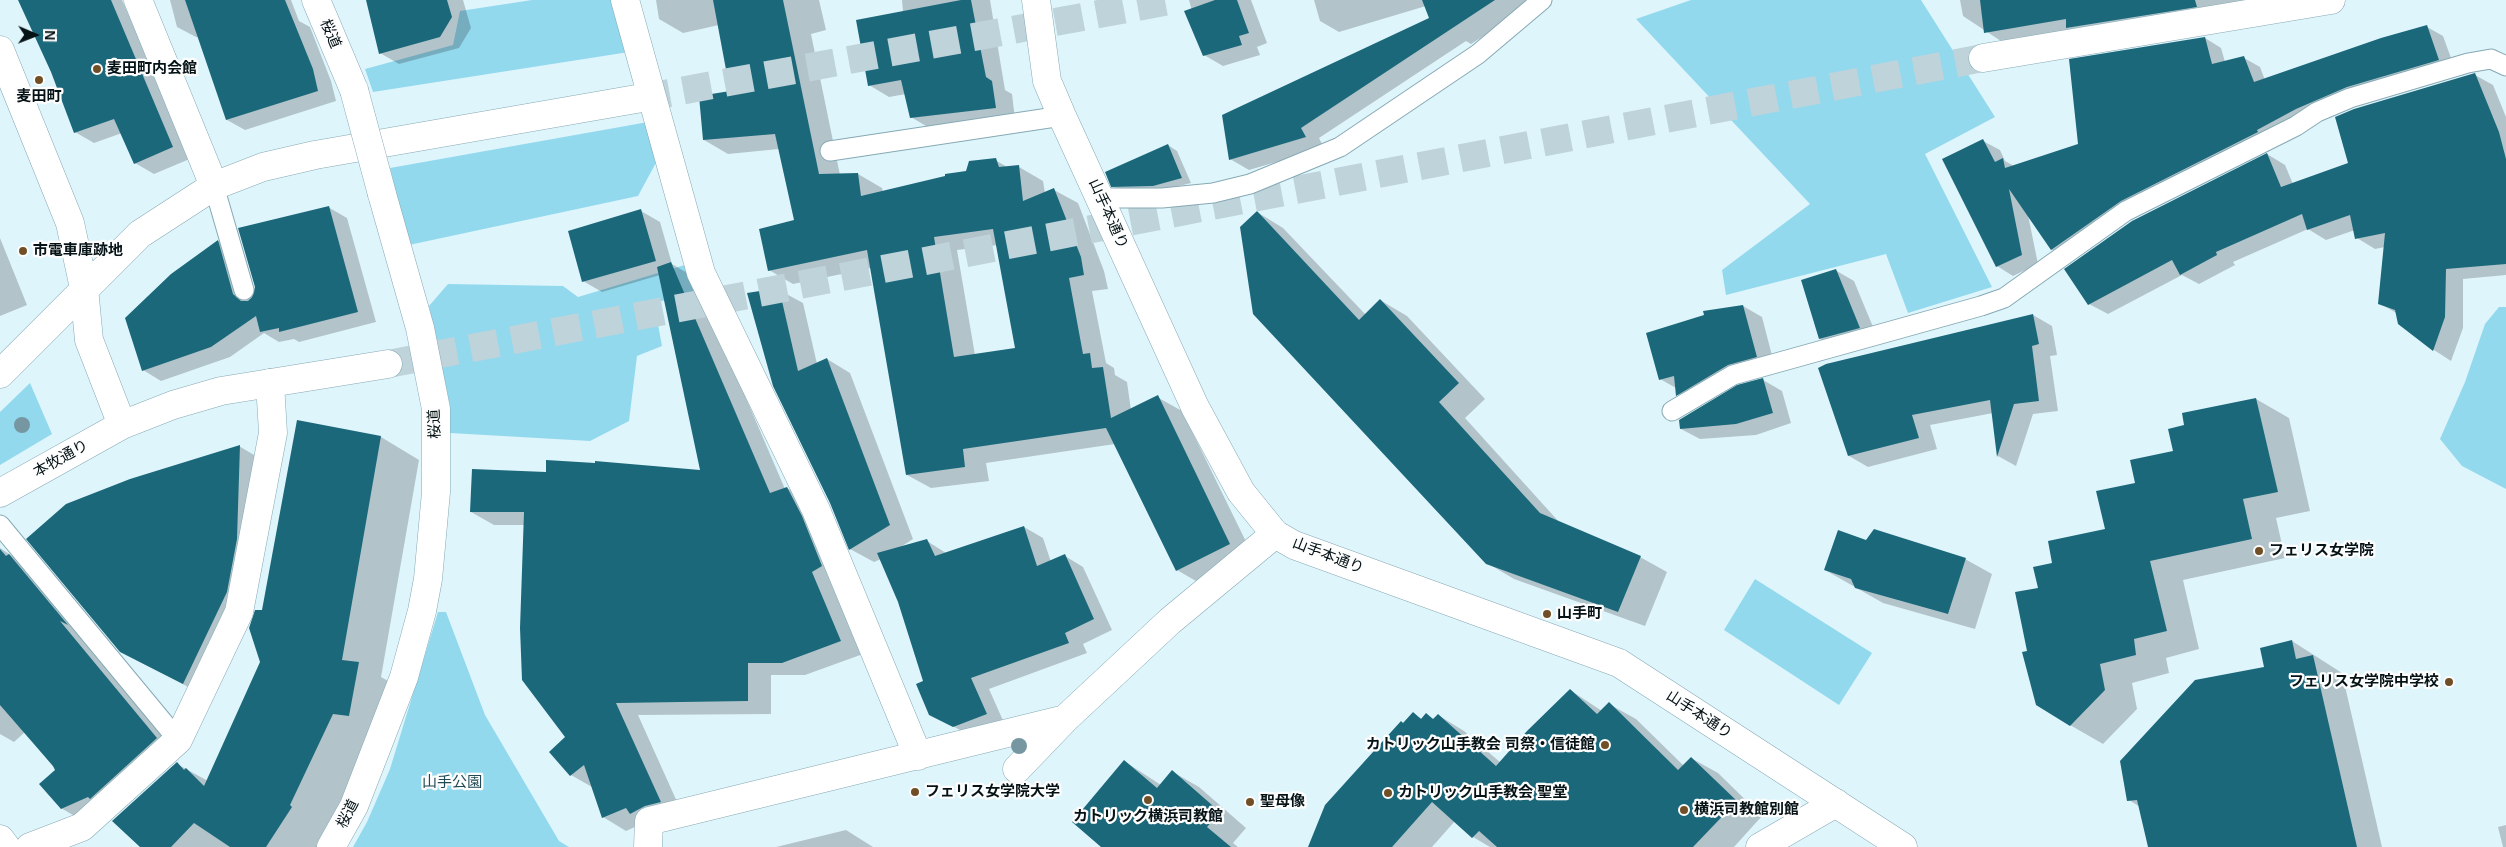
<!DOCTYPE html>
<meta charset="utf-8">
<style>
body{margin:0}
#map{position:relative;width:2506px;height:847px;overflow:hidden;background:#dff5fc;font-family:Arial,sans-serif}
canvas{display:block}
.north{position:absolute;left:10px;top:10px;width:50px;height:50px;-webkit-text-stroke:4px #fdfdfd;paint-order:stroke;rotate:91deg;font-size:14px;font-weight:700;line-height:20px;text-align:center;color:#051216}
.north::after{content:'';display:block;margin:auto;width:18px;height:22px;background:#051216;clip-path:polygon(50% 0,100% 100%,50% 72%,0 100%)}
</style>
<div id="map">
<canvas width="2506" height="847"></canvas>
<div class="north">N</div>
</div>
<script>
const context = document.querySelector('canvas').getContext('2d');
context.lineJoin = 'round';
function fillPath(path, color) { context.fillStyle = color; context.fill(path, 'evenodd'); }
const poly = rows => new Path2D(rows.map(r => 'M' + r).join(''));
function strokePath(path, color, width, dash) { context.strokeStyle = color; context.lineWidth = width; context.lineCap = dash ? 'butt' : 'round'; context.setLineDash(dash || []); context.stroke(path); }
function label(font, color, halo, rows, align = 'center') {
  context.font = font + ' Arial,"Noto Sans JP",sans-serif'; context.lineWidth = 4.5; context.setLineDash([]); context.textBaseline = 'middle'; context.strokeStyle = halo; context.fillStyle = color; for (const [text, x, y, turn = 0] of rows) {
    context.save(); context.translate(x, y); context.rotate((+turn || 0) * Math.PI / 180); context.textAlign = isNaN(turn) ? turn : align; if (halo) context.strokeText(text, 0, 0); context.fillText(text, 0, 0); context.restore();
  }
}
fillPath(poly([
 [532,0,615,0,629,52,373,92,365,69,453,45,460,11],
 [1691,0,1921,0,1995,117,1925,154,1992,287,1908,313,1886,254,1726,295,1722,270,1810,204,1636,19],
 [648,122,658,159,638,196,409,245,390,168],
 [688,264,698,292,654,303,662,346,637,356,629,421,590,441,450,433,450,406,429,306,448,284,563,286,578,297],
 [2499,307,2506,307,2506,489,2462,466,2440,439,2465,382,2485,324],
 [30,383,52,434,0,465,0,412],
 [1755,579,1872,653,1839,705,1724,630],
 [438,612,446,612,485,715,559,841,569,847,353,847,367,822,390,769]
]), '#93d9ee');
fillPath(poly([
 [20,0,122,0,192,158,154,174,135,163,122,133,94,143,75,132,52,71],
 [170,0,291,0,299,21,310,27,331,81,336,101,245,130,227,120,199,37,196,37,177,27],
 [367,0,463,0,471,28,459,48,399,64,380,53],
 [656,0,819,0,826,30,811,34,840,175,858,174,882,188,883,192,967,172,995,160,1009,168,1019,167,1043,181,1045,193,1054,190,1078,203,1104,271,1108,289,1092,291,1106,363,1114,368,1115,375,1127,382,1131,410,1157,397,1182,411,1254,558,1201,584,1177,570,1115,444,986,463,989,481,931,488,907,475,871,268,793,284,769,270,795,221,779,149,728,154,704,140,731,92,719,25,683,33,659,19],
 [998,245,1016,349,975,355,957,250],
 [902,0,990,0,1005,90,1012,94,1015,119,931,129,911,117,906,94,889,97,869,85,903,12],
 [1189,0,1251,0,1267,43,1257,47,1260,55,1223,66,1204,55],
 [1314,0,1537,0,1512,18,1471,44,1466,41,1319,138,1324,148,1249,170,1230,159,1430,18,1426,6,1339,32,1320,21],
 [1960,0,2287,0,2016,51,1963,16],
 [2427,27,2443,36,2455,69,2364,96,2138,210,2069,259,2052,250,2028,215,2038,264,2013,276,1997,266,1983,141,2000,150,2005,161,2014,166,2079,145,2205,38,2221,48,2225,62,2244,58,2260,67,2265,80],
 [2475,75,2493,85,2506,117,2506,275,2463,279,2463,328,2451,361,2434,350,2400,323,2398,314,2379,303,2385,247,2375,249,2357,238,2355,230,2326,240,2308,229,2233,262,2235,265,2199,284,2182,275,2108,314,2089,304,2267,154,2285,165,2293,184,2349,164],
 [1168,145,1177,151,1191,183,1163,190,1122,191,1112,186],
 [328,207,347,218,376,322,299,342,294,339,279,342,264,333,230,357,161,381,143,370,218,241,236,252,250,300],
 [641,211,660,222,672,264,694,277,785,489,787,488,810,501,863,654,805,675,771,675,771,714,638,715,683,815,646,822,626,831,603,817,592,787,571,775,567,737,525,525,494,525,471,512,547,474,701,471,660,275,602,292,583,281],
 [1257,212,1283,228,1366,315,1380,300,1407,316,1485,399,1465,418,1560,523,1640,557,1667,572,1645,626,1514,579,1487,563],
 [0,238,27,305,0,316],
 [1835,270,1854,281,1878,339,1839,349,1820,339],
 [779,290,803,303,817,364,827,359,850,373,913,539,899,548,927,541,946,553,1024,527,1043,538,1051,562,1065,556,1083,567,1112,630,1083,644,1087,653,989,689,1005,725,973,737,930,714,925,682,899,602,881,559,874,562,850,549,831,503,775,386],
 [1743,306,1762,317,1775,367,1747,375,1696,405,1677,395,1676,388,1660,379],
 [2033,315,2052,326,2057,355,2050,356,2058,411,2033,414,2016,466,1998,456,1993,413,1930,425,1937,449,1868,467,1849,456],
 [1763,380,1782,391,1791,423,1756,435,1700,439,1681,429],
 [2256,399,2289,418,2310,511,2276,518,2285,558,2183,580,2199,649,2166,658,2169,673,2132,683,2137,709,2103,744,2070,725,2029,652,2039,589,2054,564,2106,530,2136,484,2174,452,2186,426],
 [298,422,381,437,419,460,381,677,397,686,319,847,141,847,177,764,208,781,262,662],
 [239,446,254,455,252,548,198,692,136,660],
 [1867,541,1965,559,1992,574,1975,629,1883,603,1825,570],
 [0,548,26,565,81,631,72,627,172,748,78,818,61,808,56,770,25,732,14,742,0,734],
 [2292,641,2342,673,2382,847,2149,847,2140,807,2129,800],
 [1570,690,1602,711,1609,704,1636,719,1684,766,1691,758,1718,773,1762,816,1734,847,1490,847,1473,837,1455,821,1432,847,1309,847,1413,714,1422,719,1426,715,1435,720,1438,715,1464,731,1501,763],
 [1124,761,1161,785,1173,772,1199,787,1246,828,1233,843,1238,847,1103,847],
 [2506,825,2506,847,2503,847,2498,827],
 [846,830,873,847,776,847]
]), '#0003');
fillPath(poly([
 [18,0,111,0,173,147,134,164,114,119,74,133,51,72],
 [185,0,285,0,313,69,318,91,226,120],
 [366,0,447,0,452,17,440,37,379,54],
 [713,0,783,0,819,174,858,173,861,196,945,176,945,174,966,171,969,161,996,158,999,167,1019,165,1023,201,1054,188,1081,257,1084,275,1069,278,1083,354,1090,353,1092,368,1103,367,1111,418,1158,395,1230,544,1176,571,1106,428,963,449,965,467,906,475,867,250,768,271,759,229,794,220,775,134,703,140,699,96,730,91],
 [993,229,1015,348,954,357,934,237],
 [961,0,971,0,986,77,992,81,996,108,910,118,901,80,868,86,856,20],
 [1215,0,1237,0,1249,33,1239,36,1242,45,1203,56,1184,11],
 [1422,0,1495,0,1301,128,1306,137,1229,160,1222,115,1429,18],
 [1980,0,2195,0,2197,7,2066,28,2066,19,1984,33],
 [2427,25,2439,60,2347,87,2296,109,2257,130,2258,132,2121,201,2051,250,2009,189,2022,255,1996,267,1942,159,1983,139,1995,162,2003,158,2005,168,2078,144,2069,59,2205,37,2212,64,2244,56,2254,82,2381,38],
 [2475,73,2499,132,2506,159,2506,264,2446,269,2445,317,2433,351,2398,324,2395,310,2378,304,2385,233,2355,239,2350,215,2307,230,2302,214,2216,252,2217,255,2180,275,2172,260,2088,305,2064,269,2132,221,2267,153,2281,187,2348,163,2335,117,2354,109],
 [1168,144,1182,178,1153,186,1111,187,1105,172],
 [329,206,358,312,279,332,279,328,260,332,256,316,211,347,142,371,125,318,171,274,218,240,233,294,241,301,248,301,252,297,255,287,238,228],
 [641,209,656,261,582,282,568,231],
 [1257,211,1359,320,1380,299,1459,383,1439,402,1540,513,1641,556,1618,612,1486,564,1253,314,1240,227],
 [671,262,770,493,787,487,802,516,822,566,812,572,841,641,782,663,748,663,748,701,616,703,661,802,645,806,630,814,626,808,602,818,584,765,570,776,549,752,565,737,522,680,520,628,524,512,470,512,472,469,546,472,546,460,595,463,595,461,700,470,657,267],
 [1836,269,1860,328,1819,339,1801,280],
 [779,288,798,371,827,358,890,525,849,550,830,503,773,386,747,293],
 [1743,305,1757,357,1728,365,1676,396,1674,376,1659,380,1646,333,1704,315,1703,311],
 [2033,314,2039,344,2032,346,2039,401,2014,404,1997,457,1990,400,1912,415,1919,438,1848,456,1818,368,1826,364],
 [1763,378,1773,413,1736,424,1680,429,1679,420,1737,385],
 [2256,398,2278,492,2243,499,2252,539,2150,561,2167,631,2134,639,2136,655,2100,664,2105,690,2070,726,2036,705,2022,652,2027,651,2015,592,2038,588,2033,567,2052,563,2048,541,2105,529,2096,491,2135,483,2130,460,2173,451,2168,429,2184,425,2182,413],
 [297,420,381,436,342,660,359,662,349,716,333,714,290,805,292,807,266,847,230,847,194,823,171,847,140,847,112,821,177,762,184,770,186,768,204,786,260,662,249,628,255,610,262,610],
 [240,445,237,539,227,592,183,684,120,652,26,539,66,504,130,479],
 [1024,526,1037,566,1065,554,1094,619,1065,633,1069,643,971,678,987,714,953,727,929,715,916,684,923,681,898,602,877,553,927,539,935,556],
 [1874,529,1966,558,1948,614,1855,588,1851,579,1824,570,1838,530,1866,540],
 [0,549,6,556,9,554,68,625,60,621,157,738,90,799,88,797,61,809,39,784,55,770,53,766,0,705],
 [2292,640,2296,659,2313,655,2357,847,2148,847,2137,800,2127,801,2120,761,2195,680,2264,667,2260,648],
 [1570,689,1597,714,1609,702,1678,770,1691,757,1737,801,1693,847,1497,847,1479,831,1472,838,1432,802,1392,847,1308,847,1325,805,1401,721,1403,723,1413,712,1421,719,1426,713,1433,719,1438,714,1496,766,1527,731],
 [1124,760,1157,788,1172,770,1220,812,1207,827,1231,847,1101,847,1072,822]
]), '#1c687b');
strokePath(poly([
 [642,98,1175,0],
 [388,364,1983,58]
]), '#bed3da', 28, [28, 14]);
const lane = poly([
 [830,151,1062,116],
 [214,186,244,290],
 [1101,198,1162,198,1213,193,1250,184,1340,147,1478,54,1542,0],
 [1672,411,1733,375,1981,306,2004,298,2126,211,2296,126,2317,112,2350,98,2468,63,2491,59,2506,66],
 [0,525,178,740]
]);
const street = poly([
 [138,0,214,186],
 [316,0,354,90],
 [625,0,701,273,816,510,918,756],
 [1017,769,1065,719],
 [0,839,6,847],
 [30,847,82,827,178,740,239,612,273,433,270,383],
 [331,847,354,806,404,677,422,611,428,579,436,492,436,409,420,328,382,194],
 [648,847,649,821,1065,719,1170,621,1275,534],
 [1760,847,1836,803]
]);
const secondary = poly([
 [1036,0,1047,81,1062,116,1195,407,1241,492,1275,534,1294,545,1619,663,1903,847],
 [0,50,70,223,84,288,89,340,122,425],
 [1983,58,2331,0],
 [0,374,140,234,214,186,263,167,315,155,642,98],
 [0,493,122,425,173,405,221,391,388,364]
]);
strokePath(lane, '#86a9b4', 21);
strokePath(street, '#86a9b4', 29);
strokePath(secondary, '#86a9b4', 29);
strokePath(lane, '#fff', 19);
strokePath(street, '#fff', 28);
strokePath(secondary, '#fff', 28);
const streetBridge = poly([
 [354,90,382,194]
]);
strokePath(streetBridge, '#86a9b4', 29, []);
strokePath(streetBridge, '#fff', 28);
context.fillStyle = '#7697a1';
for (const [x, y] of [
 [22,425],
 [1019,746]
]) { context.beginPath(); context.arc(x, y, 8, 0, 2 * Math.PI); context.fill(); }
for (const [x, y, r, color] of [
 [97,69,5,"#714f26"],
 [39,80,5,"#714f26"],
 [23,251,5,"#714f26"],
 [2259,551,5,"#714f26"],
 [1547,614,5,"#714f26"],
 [2449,682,5,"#714f26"],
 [1605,745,5,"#714f26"],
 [915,792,5,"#714f26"],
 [1388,793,5,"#714f26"],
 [1148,800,5,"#714f26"],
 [1250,802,5,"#714f26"],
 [1684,810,5,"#714f26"]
]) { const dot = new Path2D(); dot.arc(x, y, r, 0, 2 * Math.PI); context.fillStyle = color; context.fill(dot); strokePath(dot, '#fdfdfd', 2); }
label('15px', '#051216', '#fdfdfd', [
 ["桜道",330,34,67],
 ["山手本通り",1108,214,66],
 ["桜道",435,424,-92],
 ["本牧通り",61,459,-29],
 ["山手本通り",1328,556,21],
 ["山手本通り",1699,715,33],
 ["桜道",348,814,-63]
]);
label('bold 15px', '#051216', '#fdfdfd', [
 ["麦田町内会館",107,69],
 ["麦田町",39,97,"center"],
 ["市電車庫跡地",33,251],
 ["フェリス女学院",2269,551],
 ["山手町",1557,614],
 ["フェリス女学院中学校",2439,682,"right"],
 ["カトリック山手教会 司祭・信徒館",1595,745,"right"],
 ["フェリス女学院大学",925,792],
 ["カトリック山手教会 聖堂",1398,793],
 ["聖母像",1260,802],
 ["横浜司教館別館",1694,810],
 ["カトリック横浜司教館",1148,817,"center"]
], 'left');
label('15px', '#204a56', '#fdfdfd', [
 ["山手公園",452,783]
]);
</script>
